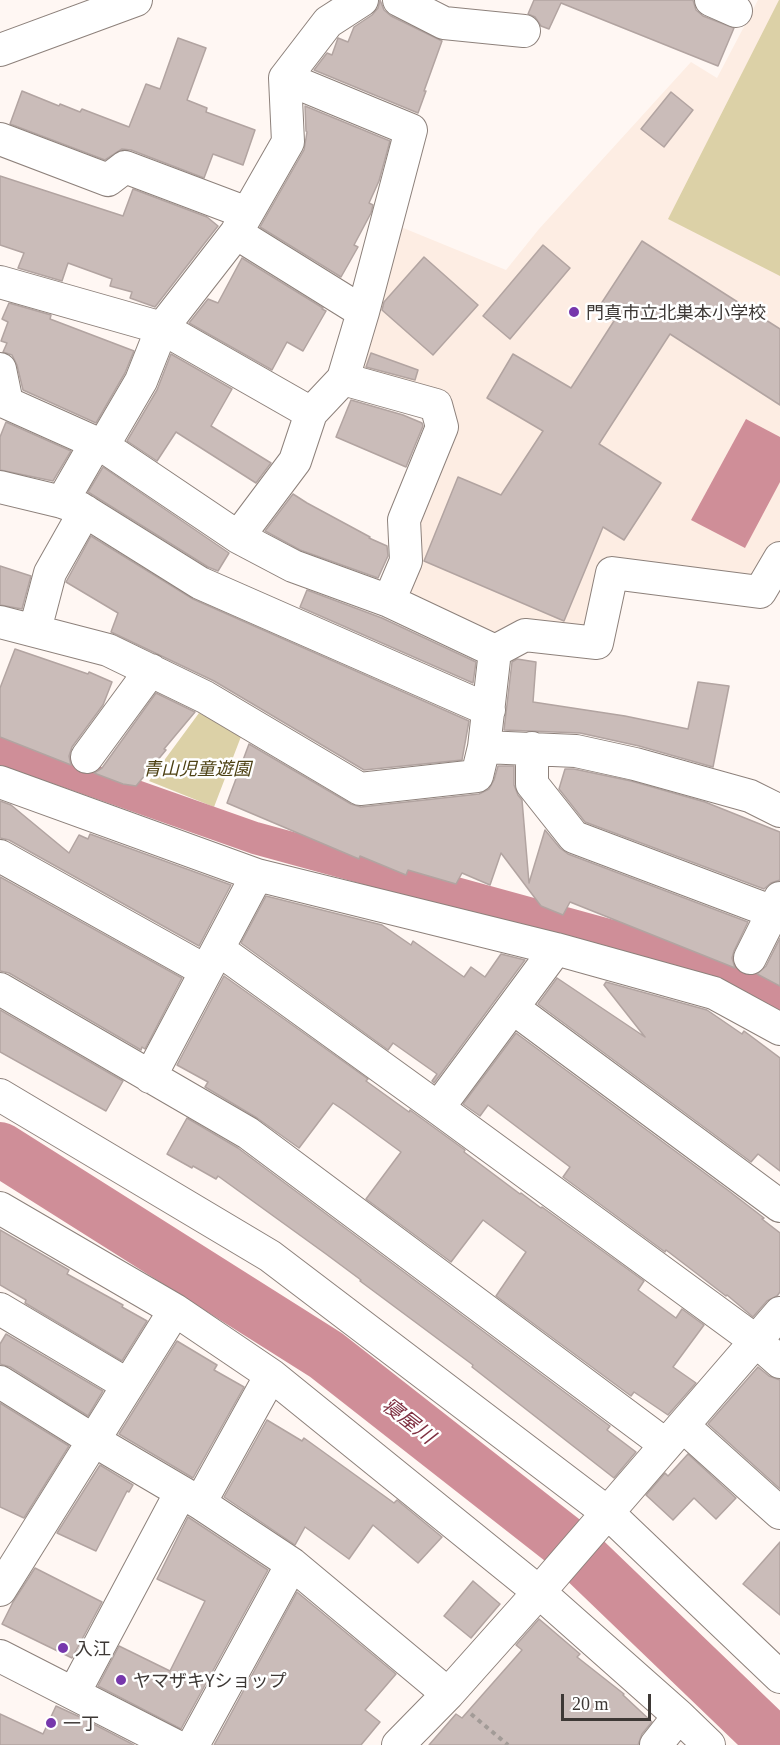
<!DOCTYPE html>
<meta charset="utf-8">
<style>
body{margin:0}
#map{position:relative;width:780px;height:1745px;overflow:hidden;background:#fff7f3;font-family:Georgia,serif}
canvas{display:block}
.scale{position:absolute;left:561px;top:1694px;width:90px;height:27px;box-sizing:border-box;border:3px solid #3d3835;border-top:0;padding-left:8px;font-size:18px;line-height:21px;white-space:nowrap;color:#3d3835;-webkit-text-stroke:4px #fff;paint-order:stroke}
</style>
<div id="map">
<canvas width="780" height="1745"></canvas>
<div class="scale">20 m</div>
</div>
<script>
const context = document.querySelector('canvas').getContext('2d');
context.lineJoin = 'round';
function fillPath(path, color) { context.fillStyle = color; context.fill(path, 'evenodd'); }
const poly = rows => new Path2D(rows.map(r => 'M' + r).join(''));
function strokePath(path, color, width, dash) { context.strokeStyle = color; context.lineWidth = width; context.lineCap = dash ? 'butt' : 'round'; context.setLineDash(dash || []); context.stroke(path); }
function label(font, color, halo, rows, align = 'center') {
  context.font = font + ' Georgia,"Noto Sans JP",serif'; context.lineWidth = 5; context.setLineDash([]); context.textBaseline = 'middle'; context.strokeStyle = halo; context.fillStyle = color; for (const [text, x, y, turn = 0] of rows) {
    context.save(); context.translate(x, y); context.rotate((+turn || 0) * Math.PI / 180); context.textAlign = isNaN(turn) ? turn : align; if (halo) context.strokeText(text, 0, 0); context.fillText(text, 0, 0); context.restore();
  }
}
fillPath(poly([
 [758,0,780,0,780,541,757,579,614,559,589,623,575,629,492,639,407,603,414,524,449,426,360,369,396,225,506,270,539,229,691,62,717,78]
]), '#fdede3');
fillPath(poly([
 [779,0,780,0,780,276,668,219],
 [199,713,242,734,214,807,149,781]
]), '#dcd1a7');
fillPath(poly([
 [746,419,780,437,780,482,745,548,691,520]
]), '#cf8e98');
strokePath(poly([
 [0,748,255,838,714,964,780,997]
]), '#cf8e98', 32);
strokePath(poly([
 [0,1149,326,1355,571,1547,777,1745]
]), '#cf8e98', 54);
const building = poly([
 [380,0,384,10,391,16,442,41,424,91,426,91,418,113,314,70,327,53,332,55,338,38,348,42,354,27,372,15,378,8,380,0],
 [534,0,693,0,696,10,703,16,734,28,718,66,561,3,549,29,541,26,535,17,528,14,534,0],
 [178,38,206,48,187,100,207,108,206,112,255,130,243,165,213,154,204,178,131,150,122,149,105,160,10,124,22,91,59,106,60,104,80,112,82,109,129,127,146,84,160,89,178,38],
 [671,92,693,110,664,147,641,129,671,92],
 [305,106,390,141,379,181,369,203,373,205,371,213,354,245,358,247,341,277,260,227,304,150,307,132,306,131,305,106],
 [0,176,123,216,133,189,207,217,218,226,155,307,130,298,132,292,110,286,112,279,68,263,62,281,18,268,24,253,0,245,0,176],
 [642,241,780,329,780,405,670,334,599,444,661,483,624,540,603,527,564,621,424,561,458,477,501,495,543,431,487,398,513,354,571,388,614,321,597,310,642,241],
 [543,245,570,268,510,339,483,316,543,245],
 [424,257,478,305,433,355,382,310,384,302,424,257],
 [242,258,323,308,322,309,326,311,303,351,287,342,272,370,189,323,208,299,218,303,242,258],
 [9,303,51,315,50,319,134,351,125,373,96,423,23,390,17,365,12,355,3,352,7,343,1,341,8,322,2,319,9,303],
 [371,353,418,370,415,380,366,367,371,353],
 [171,354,232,389,211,426,271,463,256,483,176,432,157,461,127,441,157,390,171,354],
 [351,400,403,415,422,423,423,426,406,467,336,437,351,400],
 [6,422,71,451,53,481,0,470,0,437,6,422],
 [103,467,229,553,218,571,208,567,88,492,103,467],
 [293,494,307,503,370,537,369,538,387,546,388,556,378,578,300,550,265,531,293,494],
 [91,536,193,599,469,721,462,760,364,770,214,681,111,632,118,613,66,582,91,536],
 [0,566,31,576,22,609,0,605,0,566],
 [307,590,382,618,476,662,473,683,300,607,307,590],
 [15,649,88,674,89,672,112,682,103,705,72,747,69,756,71,765,0,737,0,688,15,649],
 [517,659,536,662,533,702,625,716,688,729,698,682,729,686,713,767,639,746,580,733,504,730,512,662,517,659],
 [156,693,195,712,164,749,166,750,136,786,123,784,94,773,102,768,156,693],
 [249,744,351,804,361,807,479,794,489,789,494,780,498,766,514,766,514,785,518,795,522,800,529,883,545,830,560,848,568,854,748,922,734,951,732,958,735,968,570,902,563,915,541,906,501,853,490,885,462,873,456,884,408,870,406,875,360,856,359,859,227,803,249,744],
 [565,769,574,769,631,781,705,802,780,832,780,880,771,883,764,889,585,822,559,789,565,769],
 [0,801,11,805,69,853,79,835,88,839,90,834,231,885,199,946,9,840,0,838,0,801],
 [0,877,182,978,145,1049,142,1047,141,1050,9,973,0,971,0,877],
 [266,896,382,925,411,945,413,941,464,977,471,967,485,977,501,954,525,960,434,1083,432,1081,437,1074,393,1043,388,1050,241,943,266,896],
 [780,938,780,986,757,974,766,966,780,938],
 [224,976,368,1079,366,1081,409,1112,410,1110,465,1150,464,1152,520,1194,521,1193,541,1208,542,1207,644,1281,638,1290,676,1318,682,1309,704,1325,673,1367,696,1383,668,1415,634,1392,631,1396,496,1296,526,1252,483,1220,451,1262,366,1199,401,1152,345,1111,333,1103,299,1148,257,1118,205,1087,208,1082,177,1065,224,976],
 [557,978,645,1037,604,985,606,982,707,1010,742,1034,744,1031,780,1058,780,1171,758,1154,751,1162,538,1004,557,978],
 [0,1010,123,1081,106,1111,0,1052,0,1010],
 [516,1033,729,1191,764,1218,762,1219,780,1233,780,1292,777,1296,767,1301,753,1317,727,1295,726,1296,666,1250,665,1252,563,1177,570,1167,488,1105,480,1116,463,1104,516,1033],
 [187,1118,238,1148,610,1426,607,1430,636,1452,614,1478,472,1367,473,1365,360,1281,361,1280,326,1254,218,1176,216,1179,193,1166,192,1168,167,1154,187,1118],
 [0,1230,69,1270,67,1274,123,1305,122,1307,147,1321,122,1361,25,1303,26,1300,0,1285,0,1230],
 [6,1334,103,1391,88,1416,10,1367,0,1364,0,1344,6,1334],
 [177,1341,217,1365,214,1370,244,1387,193,1478,119,1434,177,1341],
 [758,1367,769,1376,780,1380,780,1489,708,1424,758,1367],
 [0,1403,69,1446,24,1518,0,1507,0,1403],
 [267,1420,302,1441,304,1438,394,1503,397,1500,442,1537,418,1563,373,1525,349,1559,305,1527,295,1545,224,1497,267,1420],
 [688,1454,736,1498,716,1519,694,1498,673,1520,646,1495,665,1473,668,1476,688,1454],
 [100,1465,133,1485,129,1492,127,1491,96,1551,57,1533,100,1465],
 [188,1517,268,1570,181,1729,98,1686,119,1646,170,1671,205,1601,157,1579,188,1517],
 [780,1542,780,1615,743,1584,780,1542],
 [35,1568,102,1602,72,1658,2,1624,13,1602,35,1568],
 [473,1581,500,1604,471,1638,444,1616,473,1581],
 [297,1592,396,1674,365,1710,380,1722,361,1745,214,1745,297,1592],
 [539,1619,580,1654,577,1657,624,1694,623,1695,652,1722,642,1734,638,1745,429,1745,456,1714,462,1718,522,1650,516,1645,539,1619],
 [56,1706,80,1717,134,1745,0,1745,0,1714,43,1734,56,1706]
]);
fillPath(building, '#cabcb9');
strokePath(building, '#b2a4a1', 1.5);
const minor = poly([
 [399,0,444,23,524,31],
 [711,0,736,11],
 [0,50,136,0],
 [0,139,108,180,125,167,247,213],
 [236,233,363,312],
 [0,282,162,328,311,413],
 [0,369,7,403,103,446,141,381,162,328,236,233,288,142,285,78,328,22,362,0],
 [343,379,436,405,442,427,404,520,406,561,389,601,495,651],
 [103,446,238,537,293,566,389,601],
 [0,487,62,502,80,508,200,583,489,710],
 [62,502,96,443],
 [238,537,295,461,311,413,343,379,363,312,411,130,285,78],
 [0,622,108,650,205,697,360,789,477,776,484,747,495,651,525,635,597,643,612,573,760,592,780,558],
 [35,630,50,573,85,511],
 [484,747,576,751,635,764,750,796,780,811],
 [532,748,532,784,574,837,773,912],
 [87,757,151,670],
 [0,782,257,875,556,949,714,993,780,1029],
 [0,856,206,971],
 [218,949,438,1108,756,1341,780,1362],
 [750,958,780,898],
 [0,989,248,1133,666,1445],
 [513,1008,780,1206],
 [150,1077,257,875],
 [0,1095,270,1256,608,1513,780,1677],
 [438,1108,556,949],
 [0,1208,175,1310,271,1375,539,1592,679,1716,709,1745],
 [0,1309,128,1385],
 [0,1382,93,1440,200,1503,292,1564,448,1694],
 [683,1426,780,1513],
 [200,1503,271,1375],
 [0,1590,175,1310],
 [0,1656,174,1745],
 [74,1693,181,1492],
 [193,1745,292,1564],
 [398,1745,448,1694,539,1592,780,1313],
 [656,1745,679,1716]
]);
strokePath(minor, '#8d817b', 34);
strokePath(poly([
 [471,1714,508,1745]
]), '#a29b97', 4, [4.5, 4.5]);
strokePath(minor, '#fff', 32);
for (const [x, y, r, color] of [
 [574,312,6,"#7637ac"],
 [63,1648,6,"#7637ac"],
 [121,1680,6,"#7637ac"],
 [51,1723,6,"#7637ac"]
]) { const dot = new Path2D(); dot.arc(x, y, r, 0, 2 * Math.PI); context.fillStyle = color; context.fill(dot); strokePath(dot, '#fff', 2); }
label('18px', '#3d3835', '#fff', [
 ["門真市立北巣本小学校",586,312],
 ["入江",75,1648],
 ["ヤマザキYショップ",133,1680],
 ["一丁",63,1723]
], 'left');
label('italic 18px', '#4d4113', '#fff', [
 ["青山児童遊園",197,768]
]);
label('italic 20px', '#7f3142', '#fff', [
 ["寝屋川",409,1420,38]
]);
</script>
